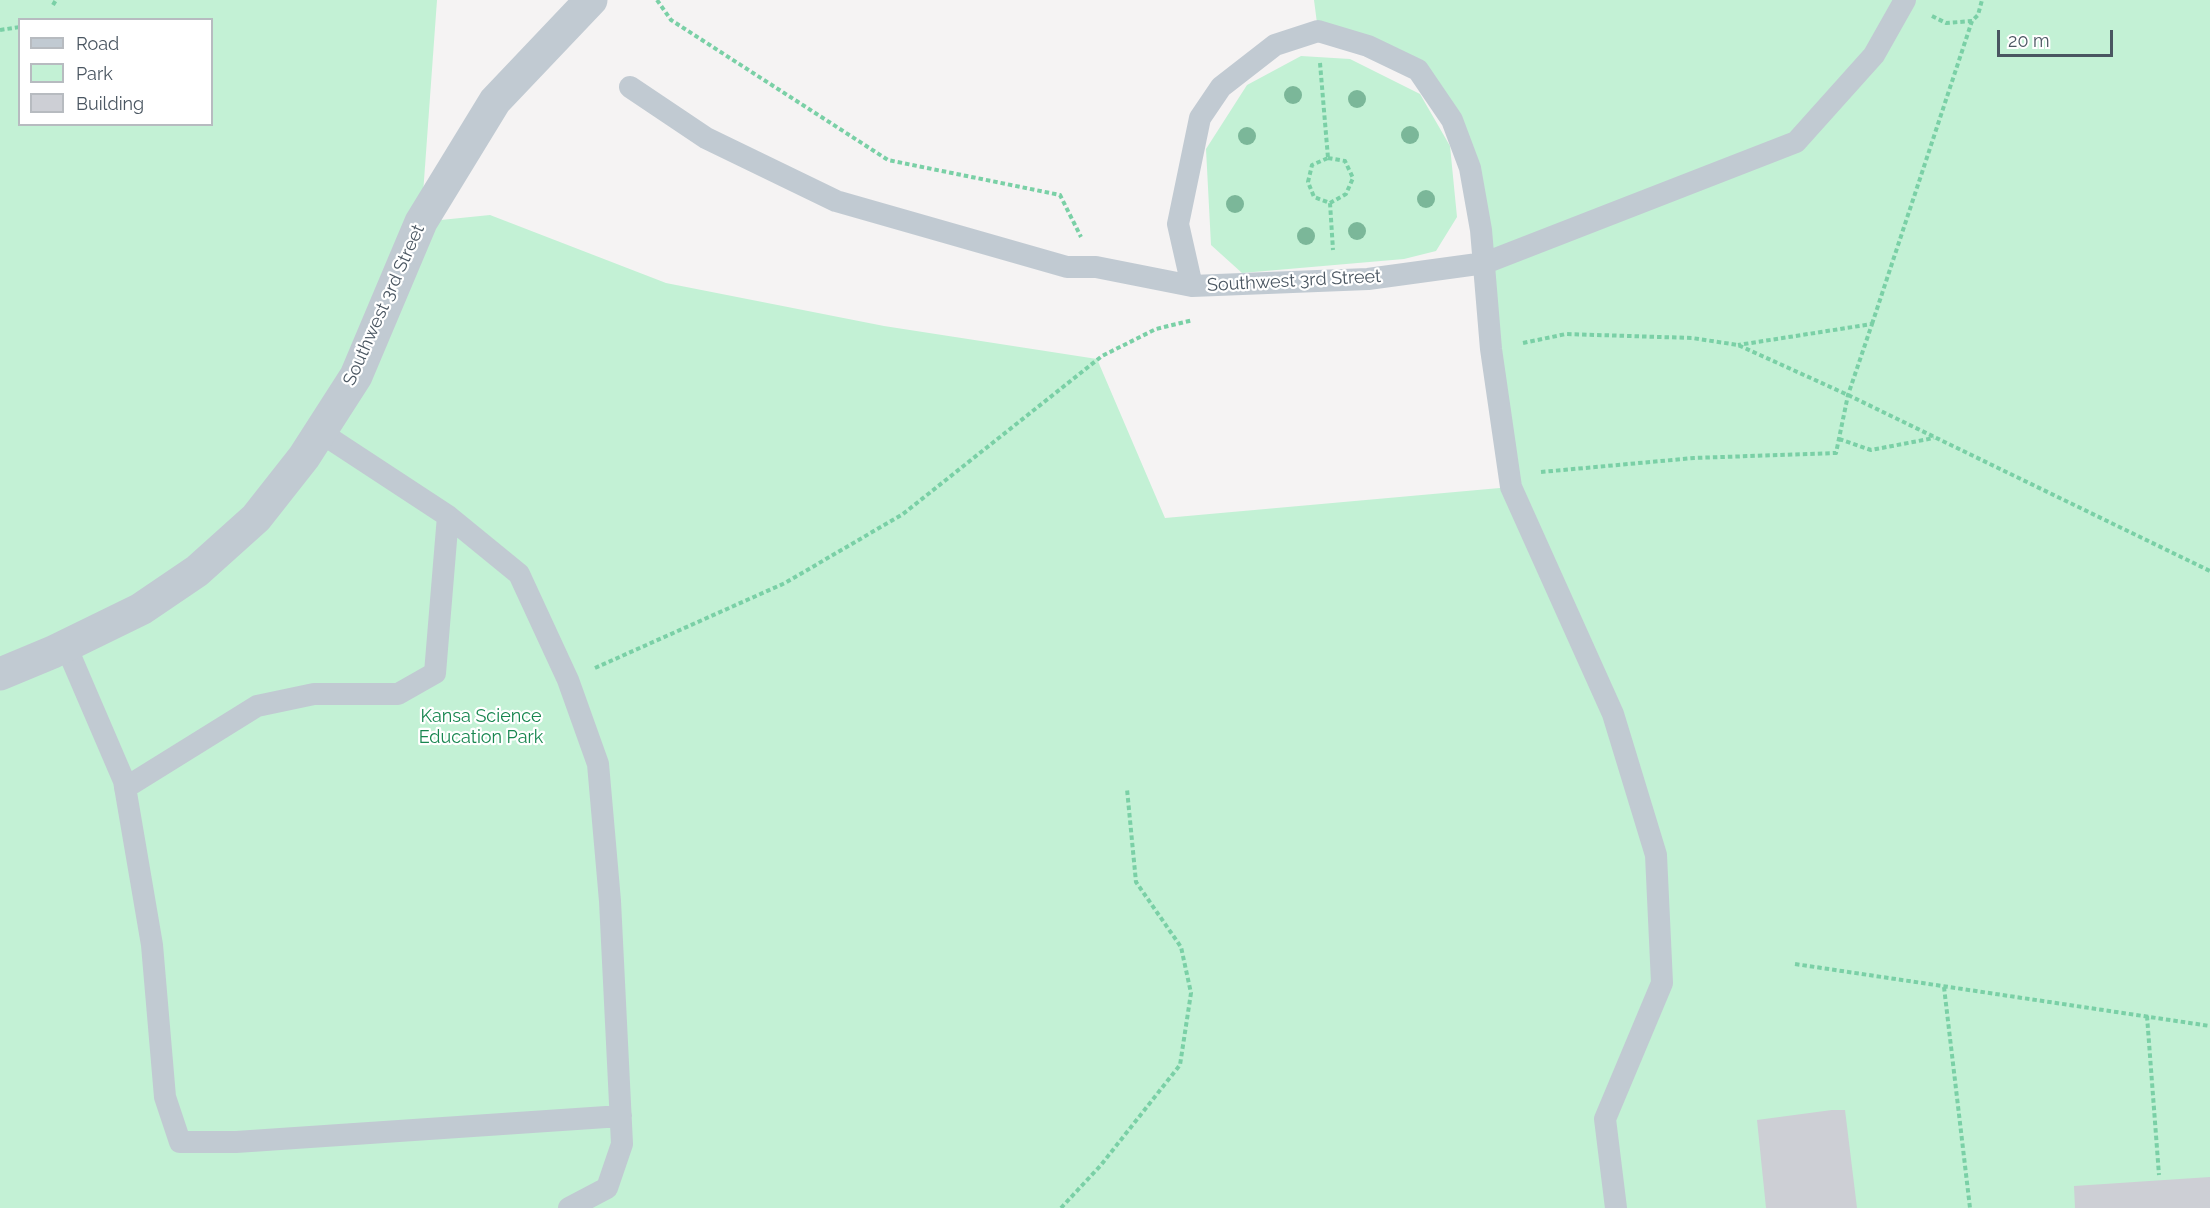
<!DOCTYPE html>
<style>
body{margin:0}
#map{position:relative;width:2210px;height:1208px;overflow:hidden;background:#f5f3f3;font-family:Raleway,sans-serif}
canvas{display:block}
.legend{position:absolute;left:18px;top:18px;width:195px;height:108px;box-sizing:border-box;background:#fff;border:2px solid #b7bbc0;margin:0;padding:8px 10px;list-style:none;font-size:18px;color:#4a5661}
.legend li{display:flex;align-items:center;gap:12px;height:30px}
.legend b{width:30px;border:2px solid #b7bbc0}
.scale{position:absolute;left:1997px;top:30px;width:116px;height:27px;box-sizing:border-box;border:3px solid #4a5661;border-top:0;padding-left:8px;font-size:18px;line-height:21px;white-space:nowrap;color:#4a5661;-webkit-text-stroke:4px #fff;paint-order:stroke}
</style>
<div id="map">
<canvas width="2210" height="1208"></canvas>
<ul class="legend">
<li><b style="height:8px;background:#c1cad2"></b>Road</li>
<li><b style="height:16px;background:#c3f1d5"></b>Park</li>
<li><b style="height:16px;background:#cdcfd5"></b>Building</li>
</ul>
<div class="scale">20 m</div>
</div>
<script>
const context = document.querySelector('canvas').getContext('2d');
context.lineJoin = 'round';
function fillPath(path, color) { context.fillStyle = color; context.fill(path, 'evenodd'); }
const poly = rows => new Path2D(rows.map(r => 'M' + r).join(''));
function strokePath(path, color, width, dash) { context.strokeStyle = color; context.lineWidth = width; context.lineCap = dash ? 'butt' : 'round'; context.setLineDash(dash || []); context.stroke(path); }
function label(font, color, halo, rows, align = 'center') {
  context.font = font + ' Raleway,sans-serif'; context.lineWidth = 4.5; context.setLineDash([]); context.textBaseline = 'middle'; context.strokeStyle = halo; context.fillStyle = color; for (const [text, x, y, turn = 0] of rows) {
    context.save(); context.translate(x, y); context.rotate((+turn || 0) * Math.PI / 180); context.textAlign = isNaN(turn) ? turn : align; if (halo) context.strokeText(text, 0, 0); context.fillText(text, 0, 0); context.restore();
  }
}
fillPath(poly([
 [0,0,437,0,421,222,490,215,666,283,884,326,1097,359,1165,518,1511,487,1470,168,1418,70,1318,31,1314,0,2210,0,2210,1208,0,1208],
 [20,20,212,20,212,124,20,124],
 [1301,56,1350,59,1420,94,1450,146,1457,217,1436,251,1404,259,1242,273,1211,245,1206,149,1247,85]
]), '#c3f1d5');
fillPath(poly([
 [1832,1110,1845,1110,1857,1208,1766,1208,1757,1120],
 [2210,1177,2210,1208,2075,1208,2074,1186]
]), '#cdcfd5');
strokePath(poly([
 [657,0,671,20,888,160,1060,195,1081,237],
 [53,5,56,0],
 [1932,16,1946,23,1972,21,1978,15,1982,0],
 [0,30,20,27],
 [1320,63,1328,158],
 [1328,158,1345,161,1353,178,1346,194,1330,203,1314,197,1308,182,1312,165,1328,158],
 [1330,203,1333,250],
 [1872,324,1972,21],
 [1523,343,1566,334,1692,338,1738,345,1848,395,2210,571],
 [1839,439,1871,450,1934,438],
 [1541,472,1694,458,1836,453,1848,395,1872,324,1738,345],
 [595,668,785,583,903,514,1102,356,1156,329,1193,320],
 [1795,964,2210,1026],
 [1944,987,1970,1208],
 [2147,1016,2159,1175],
 [1061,1208,1101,1165,1180,1065,1191,993,1181,947,1136,882,1127,789]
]), '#7ad0a6', 4, [4.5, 3]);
strokePath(poly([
 [630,87,706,138,836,201,1067,267,1096,267,1192,286,1368,279,1485,263,1796,142,1874,55,1905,0],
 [1192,286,1178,224,1200,118,1221,87,1275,45,1318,31,1368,46,1418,70,1452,120,1470,168,1481,230,1491,349,1511,487,1613,714,1656,855,1662,983,1605,1119,1616,1208],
 [320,432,448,516,519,574,568,680,598,764,610,901,622,1144,607,1188,569,1208],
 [66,646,124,781,152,945,165,1097,180,1142,236,1142,621,1116],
 [125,788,257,706,314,694,398,694,435,673,448,516]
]), '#c1cad2', 22);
strokePath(poly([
 [0,674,53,652,141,609,197,571,256,518,304,457,356,376,421,222,495,101,591,0]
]), '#c1cad2', 33);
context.fillStyle = '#7bb799';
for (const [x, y] of [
 [1293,95],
 [1357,99],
 [1410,135],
 [1247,136],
 [1426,199],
 [1235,204],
 [1357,231],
 [1306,236]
]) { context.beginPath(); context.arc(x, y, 9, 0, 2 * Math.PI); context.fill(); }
label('18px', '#4a5661', '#fff', [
 ["Southwest 3rd Street",1294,281,-3],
 ["Southwest 3rd Street",384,305,-66]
]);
label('18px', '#17864f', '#fff', [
 ["Kansa Science",481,717],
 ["Education Park",481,738]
]);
</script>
